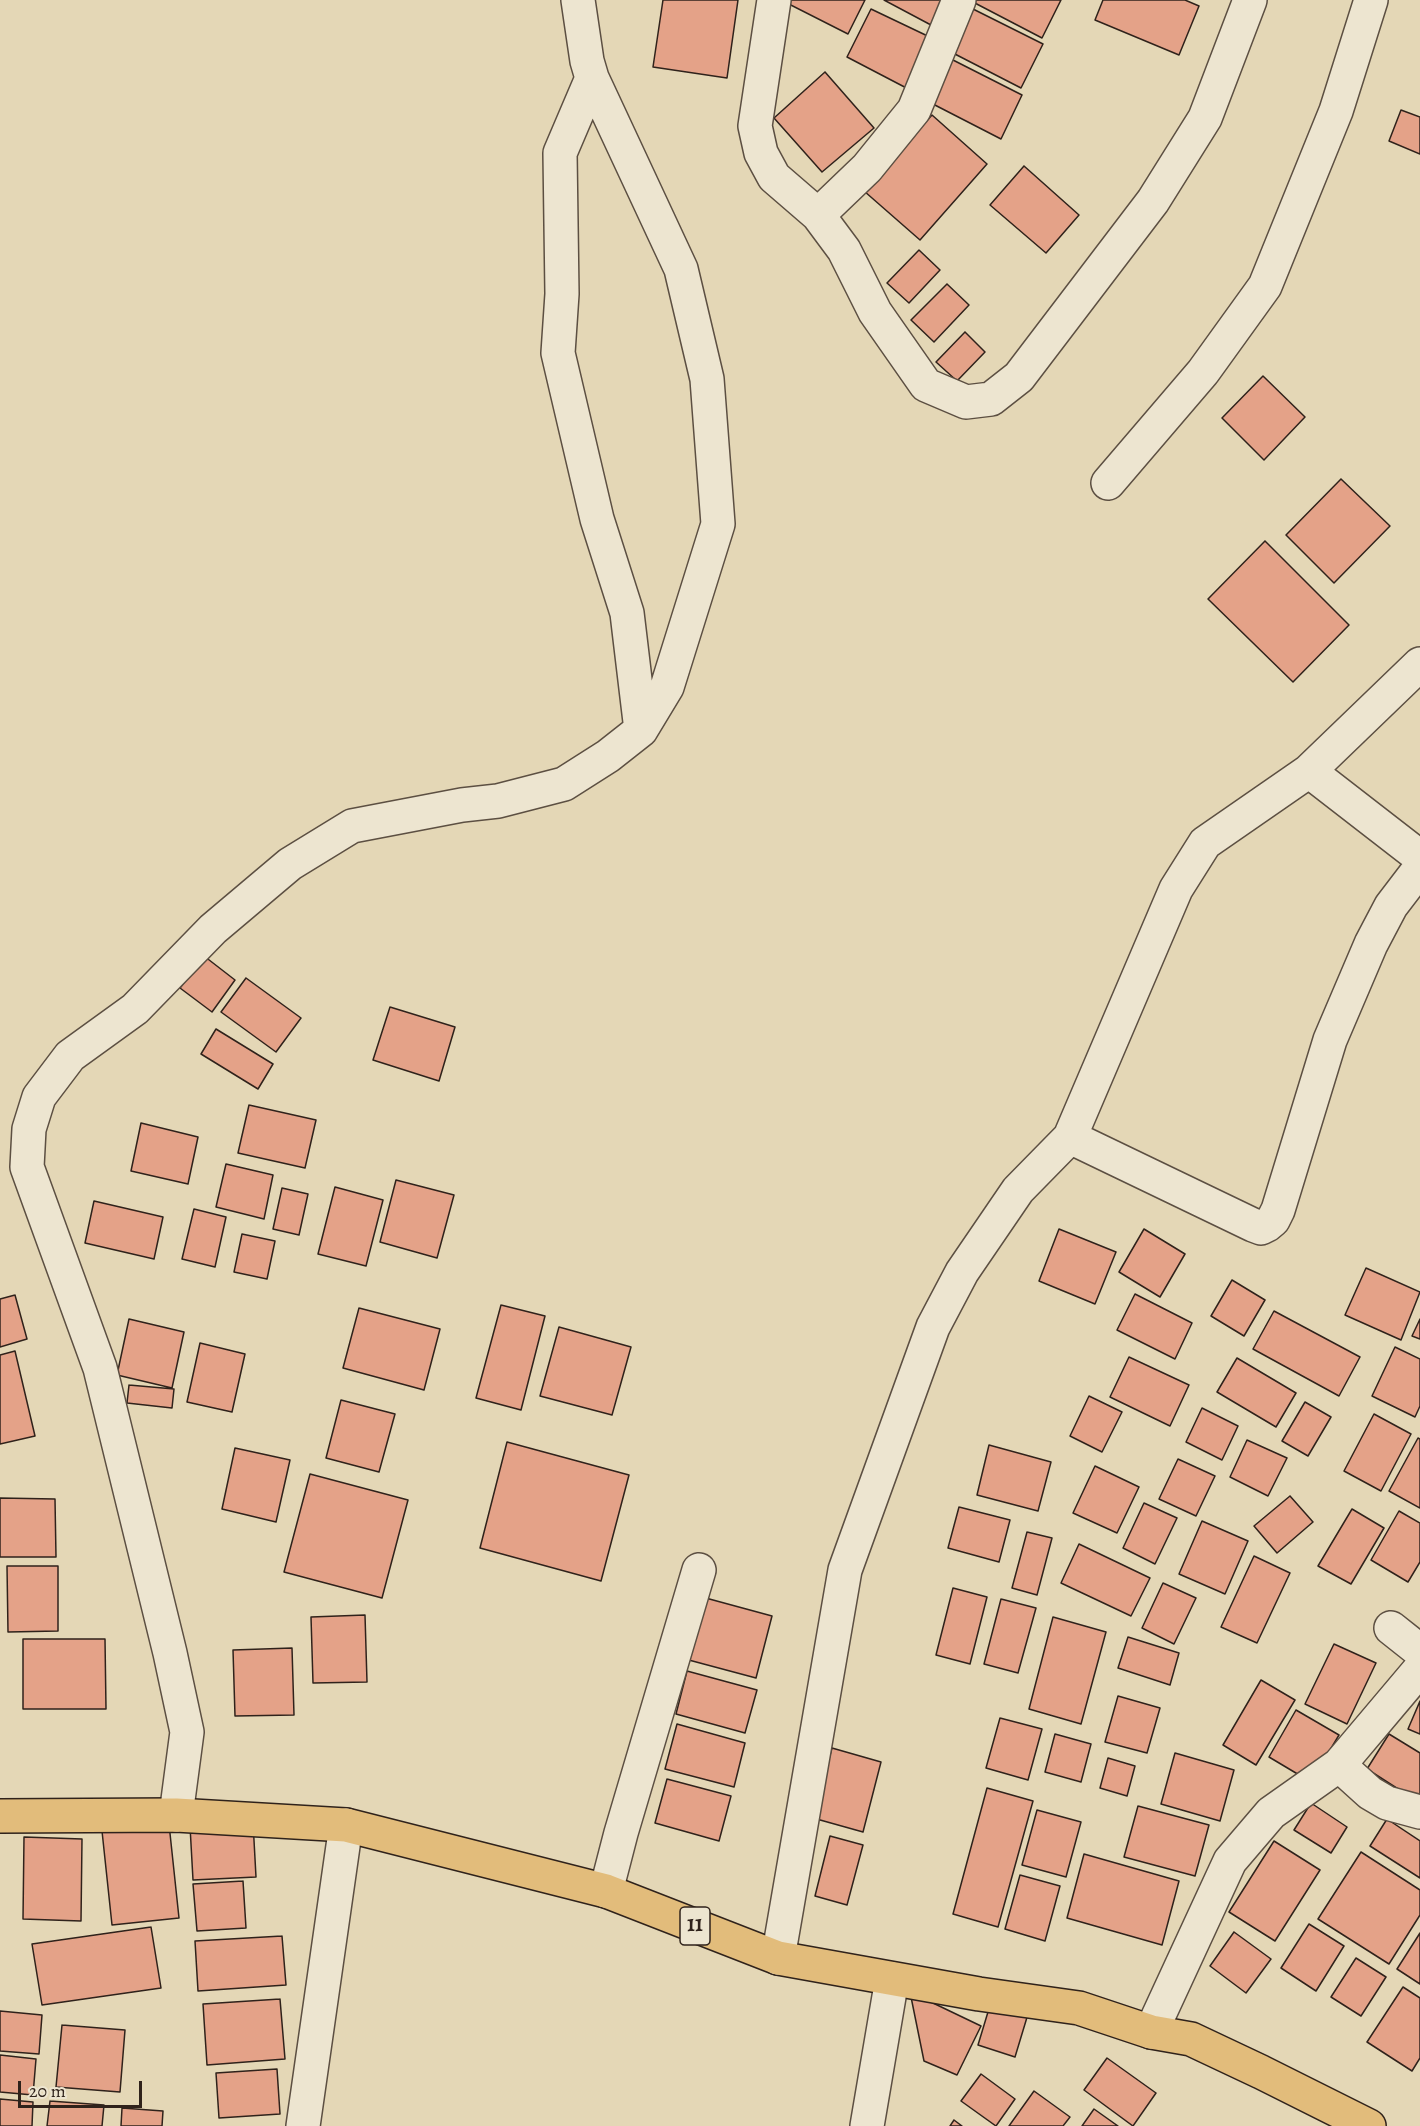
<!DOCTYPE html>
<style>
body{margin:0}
#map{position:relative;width:1420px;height:2126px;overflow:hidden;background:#e4d7b6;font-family:Alegreya,serif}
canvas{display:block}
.scale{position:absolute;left:18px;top:2081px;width:124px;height:27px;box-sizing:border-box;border:3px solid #2f221b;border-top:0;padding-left:8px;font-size:18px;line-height:21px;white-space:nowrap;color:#2f221b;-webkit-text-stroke:4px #ede5d0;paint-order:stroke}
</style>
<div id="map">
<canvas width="1420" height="2126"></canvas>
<div class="scale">20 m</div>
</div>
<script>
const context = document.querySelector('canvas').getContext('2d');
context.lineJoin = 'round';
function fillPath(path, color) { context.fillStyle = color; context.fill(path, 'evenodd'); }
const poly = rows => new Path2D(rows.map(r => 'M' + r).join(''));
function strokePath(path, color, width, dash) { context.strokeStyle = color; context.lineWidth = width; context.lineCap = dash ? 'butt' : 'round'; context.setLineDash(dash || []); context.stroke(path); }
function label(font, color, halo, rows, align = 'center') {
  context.font = font + ' Alegreya,serif'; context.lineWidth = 4.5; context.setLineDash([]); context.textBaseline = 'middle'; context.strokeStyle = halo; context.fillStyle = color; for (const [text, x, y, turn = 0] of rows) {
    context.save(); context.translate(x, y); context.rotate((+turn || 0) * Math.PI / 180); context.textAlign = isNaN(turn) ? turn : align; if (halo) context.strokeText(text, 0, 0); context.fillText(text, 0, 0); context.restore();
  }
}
const building = poly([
 [663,0,738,0,727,78,653,67,663,0],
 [781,0,865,0,848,34,781,0],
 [884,0,944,0,931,25,884,0],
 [971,0,1061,0,1042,38,971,1,971,0],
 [1103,0,1185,0,1199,6,1179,55,1095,20,1103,0],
 [971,8,1043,44,1021,88,949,51,971,8],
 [871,9,936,40,916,93,847,57,871,9],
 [951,59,1022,95,1001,139,929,102,951,59],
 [825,72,874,128,822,172,774,118,825,72],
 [1401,110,1420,117,1420,154,1389,141,1401,110],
 [932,115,987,164,920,240,864,191,932,115],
 [1024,166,1079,215,1046,253,990,205,1024,166],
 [919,250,940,270,909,303,887,283,919,250],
 [947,284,969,305,934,342,911,320,947,284],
 [965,332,985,352,957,381,936,362,965,332],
 [1263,376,1305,417,1264,460,1222,418,1263,376],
 [1341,479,1390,526,1334,583,1286,535,1341,479],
 [1265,541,1349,625,1293,682,1208,599,1265,541],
 [204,956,235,980,212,1012,180,988,204,956],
 [246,978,301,1018,276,1052,221,1012,246,978],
 [390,1007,455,1027,439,1081,373,1060,390,1007],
 [216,1029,273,1064,258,1089,201,1054,216,1029],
 [249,1105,316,1120,305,1168,238,1153,249,1105],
 [141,1123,198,1137,188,1184,131,1171,141,1123],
 [226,1164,273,1175,264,1219,216,1207,226,1164],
 [396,1180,454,1195,437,1258,380,1242,396,1180],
 [335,1187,383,1200,366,1266,318,1254,335,1187],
 [282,1188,308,1194,299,1235,273,1229,282,1188],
 [94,1201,163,1217,154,1259,85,1243,94,1201],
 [194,1209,226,1217,215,1267,182,1259,194,1209],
 [1059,1229,1116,1252,1095,1304,1039,1281,1059,1229],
 [1144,1229,1185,1254,1160,1297,1119,1272,1144,1229],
 [242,1234,275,1241,267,1279,234,1272,242,1234],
 [1366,1268,1420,1292,1401,1340,1345,1315,1366,1268],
 [1232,1280,1265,1300,1244,1336,1211,1316,1232,1280],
 [1135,1294,1192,1323,1175,1359,1117,1330,1135,1294],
 [15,1295,27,1339,0,1347,0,1299,15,1295],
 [501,1305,545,1316,521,1410,476,1398,501,1305],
 [359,1308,440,1329,424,1390,343,1368,359,1308],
 [1274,1311,1360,1357,1339,1396,1253,1349,1274,1311],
 [129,1319,184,1332,172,1388,117,1375,129,1319],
 [1420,1319,1420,1339,1412,1336,1420,1319],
 [559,1327,631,1347,612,1415,540,1396,559,1327],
 [200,1343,245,1354,232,1412,187,1402,200,1343],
 [1395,1347,1420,1359,1420,1406,1415,1417,1372,1396,1395,1347],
 [15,1351,35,1436,0,1444,0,1355,15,1351],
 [1129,1357,1189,1385,1170,1426,1110,1397,1129,1357],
 [1237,1358,1296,1393,1276,1427,1217,1392,1237,1358],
 [129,1385,174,1389,172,1408,127,1403,129,1385],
 [1089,1396,1122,1412,1102,1452,1070,1436,1089,1396],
 [341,1400,395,1414,379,1472,326,1458,341,1400],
 [1305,1402,1331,1417,1308,1456,1282,1441,1305,1402],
 [1202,1408,1238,1426,1222,1460,1186,1442,1202,1408],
 [1374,1414,1411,1434,1381,1491,1344,1471,1374,1414],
 [1418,1438,1420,1439,1420,1508,1389,1491,1418,1438],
 [1247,1440,1287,1458,1268,1496,1230,1477,1247,1440],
 [507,1442,629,1475,601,1581,480,1548,507,1442],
 [989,1445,1051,1462,1038,1511,977,1495,989,1445],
 [235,1448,290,1460,276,1522,222,1509,235,1448],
 [1178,1459,1215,1476,1196,1516,1159,1499,1178,1459],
 [1095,1466,1139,1487,1117,1533,1073,1513,1095,1466],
 [310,1474,408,1500,382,1598,284,1572,310,1474],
 [1290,1496,1313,1522,1277,1553,1254,1526,1290,1496],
 [0,1498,55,1499,56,1557,0,1557,0,1498],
 [1144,1503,1177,1518,1155,1564,1123,1548,1144,1503],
 [959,1507,1010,1520,999,1562,948,1548,959,1507],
 [1352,1509,1384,1528,1351,1584,1318,1566,1352,1509],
 [1399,1511,1420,1523,1420,1562,1408,1582,1371,1560,1399,1511],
 [1202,1521,1248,1541,1225,1594,1179,1574,1202,1521],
 [1027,1532,1052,1538,1037,1595,1012,1588,1027,1532],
 [1079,1544,1150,1578,1131,1616,1061,1583,1079,1544],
 [1254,1556,1290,1573,1257,1643,1221,1627,1254,1556],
 [7,1566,58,1566,58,1631,8,1632,7,1566],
 [1163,1583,1196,1598,1174,1644,1142,1628,1163,1583],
 [953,1588,987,1597,970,1664,936,1655,953,1588],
 [702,1597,772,1616,756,1678,685,1659,702,1597],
 [1001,1599,1036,1608,1018,1673,984,1664,1001,1599],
 [365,1615,367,1682,313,1683,311,1617,365,1615],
 [1053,1617,1106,1632,1081,1724,1029,1709,1053,1617],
 [1128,1637,1179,1653,1170,1685,1118,1668,1128,1637],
 [23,1639,105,1639,106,1709,23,1709,23,1639],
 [1334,1644,1376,1663,1347,1724,1305,1704,1334,1644],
 [292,1648,294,1715,235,1716,233,1650,292,1648],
 [687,1671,757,1690,745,1733,676,1714,687,1671],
 [1261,1680,1295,1700,1256,1765,1223,1745,1261,1680],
 [1118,1696,1160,1708,1147,1753,1105,1742,1118,1696],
 [1420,1701,1420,1734,1408,1729,1420,1701],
 [1296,1710,1339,1735,1311,1782,1269,1757,1296,1710],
 [1000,1718,1042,1729,1028,1780,986,1768,1000,1718],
 [677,1724,745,1743,734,1787,665,1769,677,1724],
 [1055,1734,1091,1744,1081,1782,1045,1772,1055,1734],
 [1389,1734,1420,1753,1420,1803,1367,1769,1389,1734],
 [832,1748,881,1762,863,1832,813,1818,832,1748],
 [1175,1753,1234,1770,1220,1821,1161,1804,1175,1753],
 [1108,1758,1135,1766,1127,1796,1100,1788,1108,1758],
 [667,1779,731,1796,719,1841,655,1823,667,1779],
 [987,1788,1033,1801,998,1927,953,1914,987,1788],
 [1311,1803,1347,1827,1331,1853,1294,1830,1311,1803],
 [1138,1806,1209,1825,1195,1876,1124,1857,1138,1806],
 [1037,1810,1081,1822,1066,1877,1022,1865,1037,1810],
 [1387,1819,1420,1841,1420,1878,1370,1846,1387,1819],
 [253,1822,256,1877,193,1880,190,1826,253,1822],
 [169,1824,179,1918,112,1925,102,1831,169,1824],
 [830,1836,863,1845,847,1905,815,1896,830,1836],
 [24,1837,82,1839,81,1921,23,1919,24,1837],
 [1274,1841,1320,1870,1275,1941,1229,1912,1274,1841],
 [1361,1852,1420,1890,1420,1915,1389,1964,1318,1919,1361,1852],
 [1084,1854,1179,1881,1162,1945,1067,1918,1084,1854],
 [1020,1875,1060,1886,1045,1941,1005,1929,1020,1875],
 [243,1881,246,1928,197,1931,193,1884,243,1881],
 [1309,1924,1344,1946,1316,1991,1281,1968,1309,1924],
 [151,1927,161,1988,42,2005,32,1944,151,1927],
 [1234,1932,1271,1959,1246,1993,1210,1966,1234,1932],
 [1420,1933,1420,1984,1397,1969,1420,1933],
 [282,1936,286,1985,198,1991,195,1941,282,1936],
 [1356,1958,1386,1977,1361,2016,1331,1997,1356,1958],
 [1403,1987,1420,1998,1420,2058,1412,2071,1367,2042,1403,1987],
 [910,1992,981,2026,957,2075,924,2061,910,1992],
 [280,1999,285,2059,207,2065,203,2004,280,1999],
 [991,2002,1028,2014,1015,2057,978,2045,991,2002],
 [0,2011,42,2015,39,2054,0,2051,0,2011],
 [62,2025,125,2030,120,2092,56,2087,62,2025],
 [0,2055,36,2059,33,2095,0,2092,0,2055],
 [1107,2058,1156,2093,1133,2126,1084,2090,1107,2058],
 [277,2069,280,2114,219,2118,216,2073,277,2069],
 [981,2074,1015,2099,996,2126,961,2101,981,2074],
 [1034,2091,1070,2117,1063,2126,1009,2126,1034,2091],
 [0,2099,33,2102,32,2126,0,2126,0,2099],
 [50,2101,104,2105,102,2126,47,2126,50,2101],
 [122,2108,163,2111,162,2126,121,2126,122,2108],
 [1094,2109,1118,2126,1082,2126,1094,2109],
 [954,2120,962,2126,950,2126,954,2120]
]);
fillPath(building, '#e4a288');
strokePath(building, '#2f221b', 1.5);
const minor = poly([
 [774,0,755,126,761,153,774,177,818,215],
 [959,0,914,110,867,168,818,215,844,250,875,312,926,385,966,402,991,399,1019,377,1153,201,1205,118,1250,0],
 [592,78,560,153,562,294,558,353,597,519,627,613,641,730],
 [1108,483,1203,372,1265,286,1336,111,1371,0],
 [1309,771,1420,857],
 [1070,1137,1253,1225,1261,1228,1267,1225,1273,1220,1278,1210,1330,1040,1371,944,1391,906,1420,868],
 [1391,1628,1420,1651],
 [1339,1765,1370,1793,1387,1803,1420,1812],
 [176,1815,187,1732,170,1653,100,1368,27,1167,29,1129,39,1097,70,1056,135,1009,213,929,290,864,352,826,462,805,498,801,564,784,608,756,641,730,667,687,718,524,707,379,681,269,592,78,587,61,578,0],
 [606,1891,621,1833,699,1570],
 [778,1958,845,1570,933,1327,962,1272,1018,1190,1070,1137,1176,889,1205,843,1309,771,1420,664],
 [1151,2032,1230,1861,1271,1813,1339,1765,1420,1669],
 [303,2126,346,1825],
 [867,2126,892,1979]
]);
const highway = poly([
 [0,1816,176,1815,346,1825,606,1891,778,1958,979,1994,1079,2008,1151,2032,1191,2039,1261,2072,1369,2126]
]);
strokePath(minor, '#5c4f42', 36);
strokePath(highway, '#2f221b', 36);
strokePath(minor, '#ede5d0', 33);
strokePath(highway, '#e2bc7b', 33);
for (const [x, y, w] of [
 [695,1926,30]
]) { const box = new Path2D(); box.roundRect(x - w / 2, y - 19, w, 38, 4.5); context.fillStyle = '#ede5d0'; context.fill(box); strokePath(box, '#2f221b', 1.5); }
label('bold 22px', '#2f221b', null, [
 ["11",695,1926]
]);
</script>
